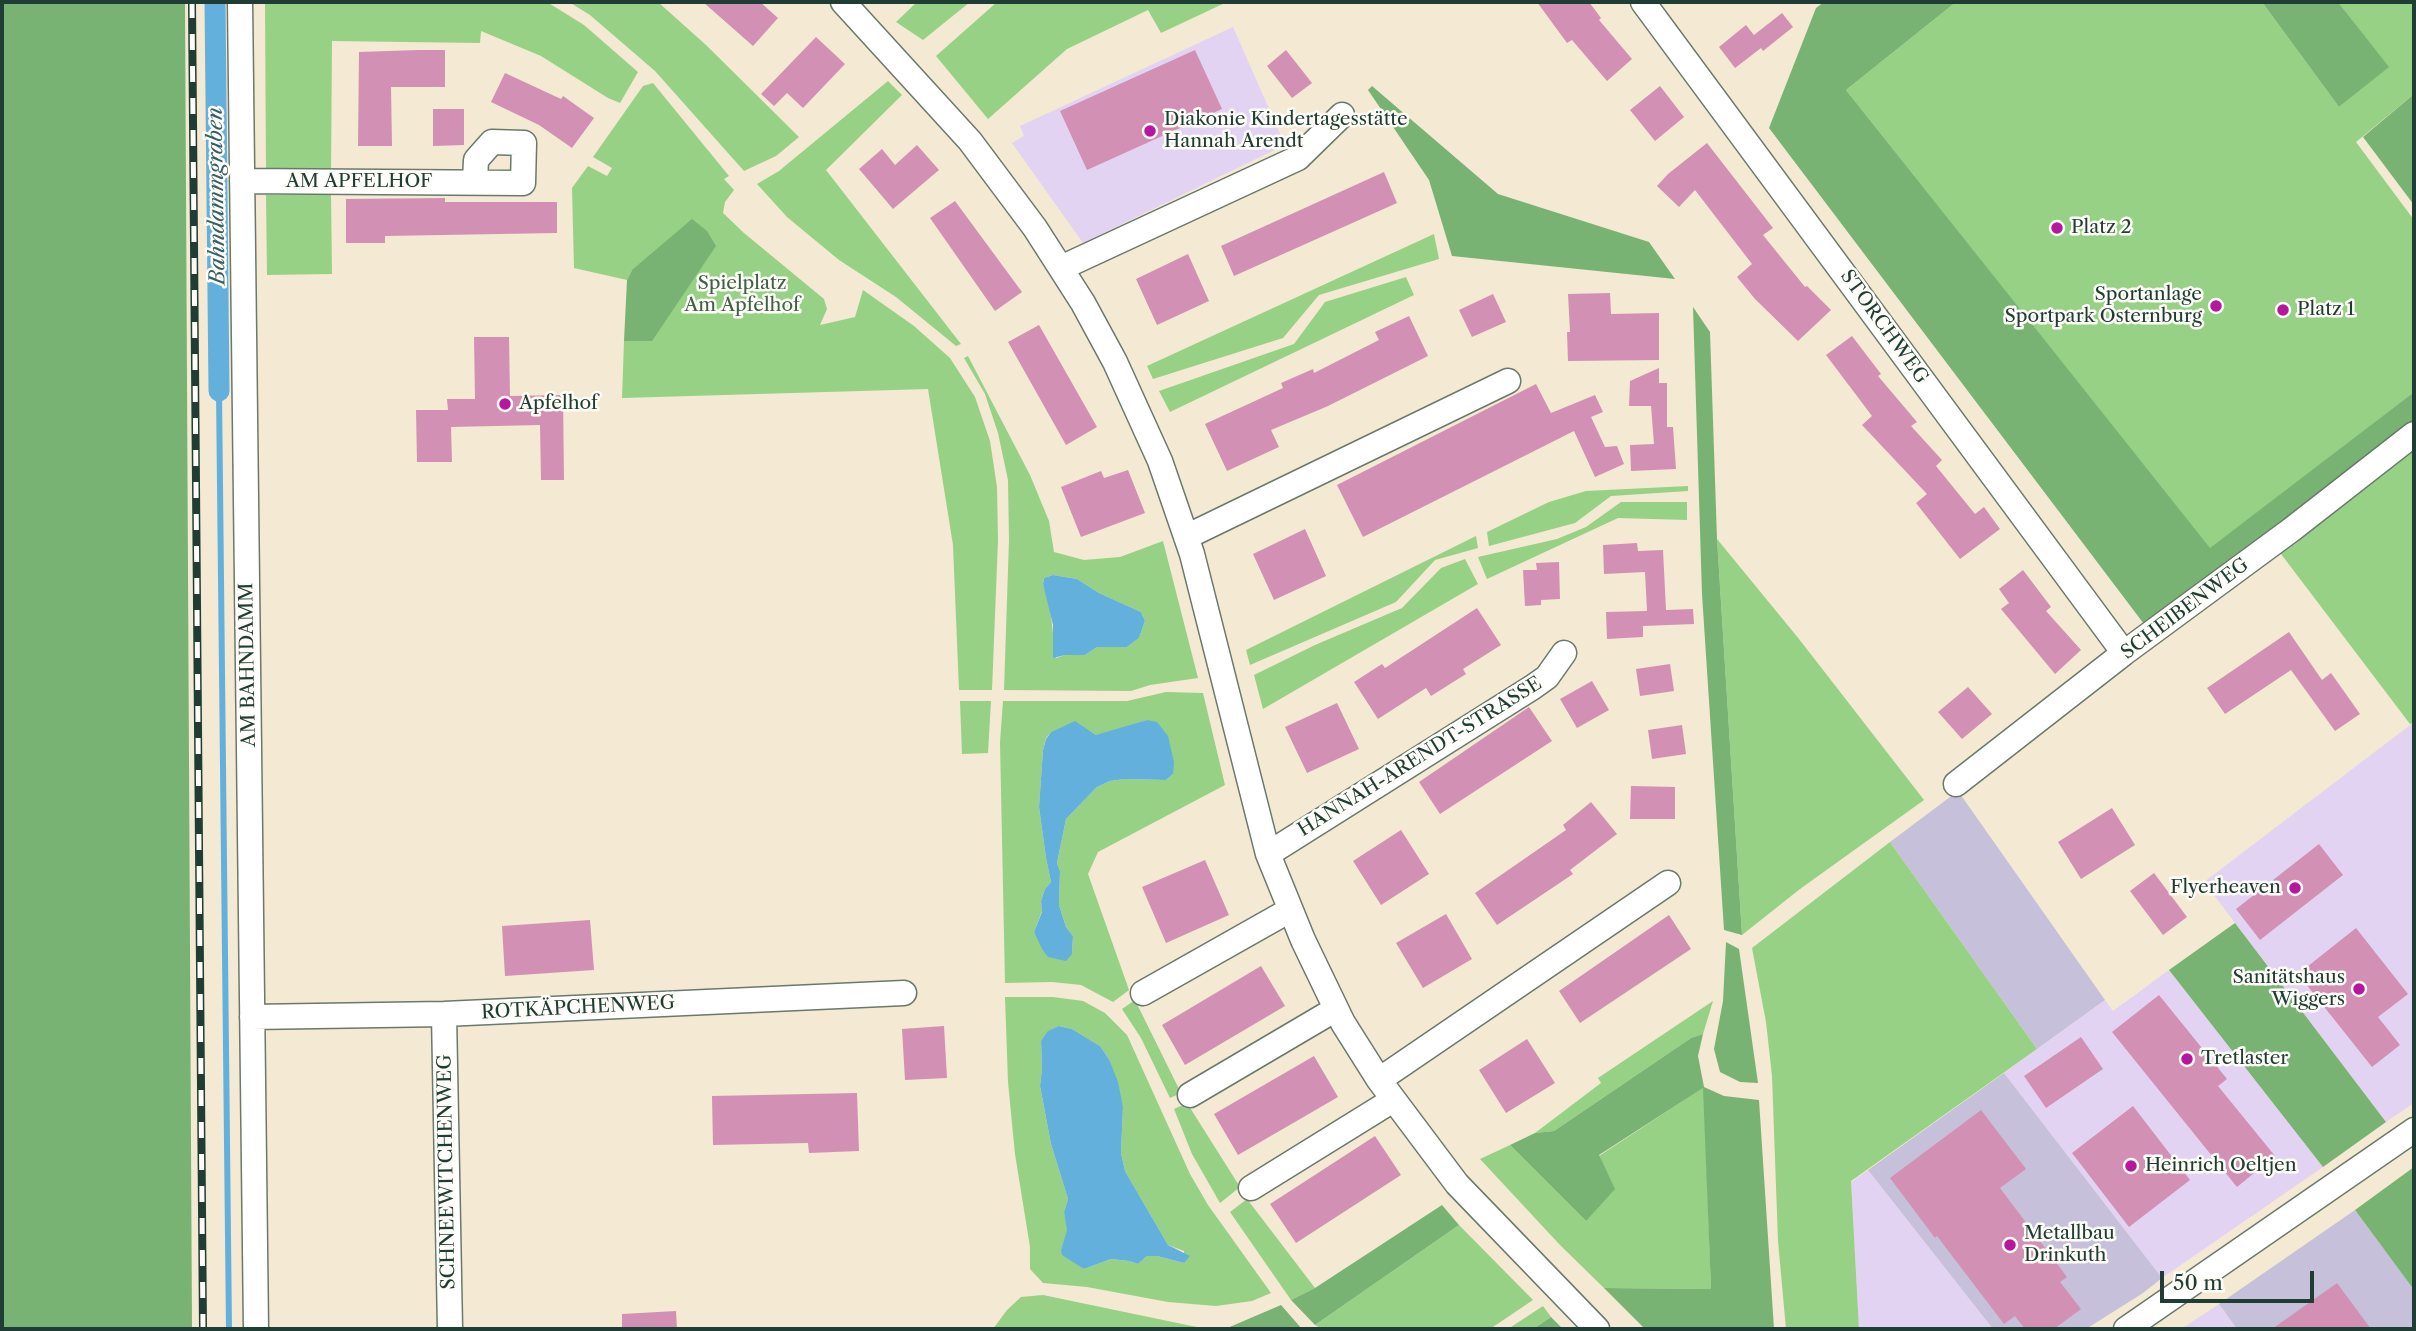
<!DOCTYPE html>
<meta charset="utf-8">
<style>
body{margin:0}
#map{position:relative;width:2416px;height:1331px;overflow:hidden;background:#f4e9d2;font-family:"Libre Caslon Text",serif}
canvas{display:block}
.frame{position:absolute;inset:0;border:4px solid #1f3d34;pointer-events:none}
.scale{position:absolute;left:2160px;top:1271px;width:154px;height:32px;box-sizing:border-box;border:4px solid #1f3d34;border-top:0;padding-left:9px;font-size:21px;line-height:24px;white-space:nowrap;color:#1f3d34;-webkit-text-stroke:5px #fdfcf7;paint-order:stroke}
</style>
<div id="map">
<canvas width="2416" height="1331"></canvas>
<div class="frame"></div>
<div class="scale">50 m</div>
</div>
<script>
const context = document.querySelector('canvas').getContext('2d');
context.lineJoin = 'round';
function fillPath(path, color) { context.fillStyle = color; context.fill(path, 'evenodd'); }
const poly = rows => new Path2D(rows.map(r => 'M' + r).join(''));
function strokePath(path, color, width, dash) { context.strokeStyle = color; context.lineWidth = width; context.lineCap = dash ? 'butt' : 'round'; context.setLineDash(dash || []); context.stroke(path); }
function label(font, color, halo, rows, align = 'center') {
  context.font = font + ' "Libre Caslon Text",serif'; context.lineWidth = 5; context.setLineDash([]); context.textBaseline = 'middle'; context.strokeStyle = halo; context.fillStyle = color; for (const [text, x, y, turn = 0] of rows) {
    context.save(); context.translate(x, y); context.rotate((+turn || 0) * Math.PI / 180); context.textAlign = isNaN(turn) ? turn : align; if (halo) context.strokeText(text, 0, 0); context.fillText(text, 0, 0); context.restore();
  }
}
fillPath(poly([
 [1233,27,1285,145,1083,243,1012,143,1024,136,1020,126],
 [2414,722,2414,1103,2386,1122,2204,882],
 [2169,970,2323,1167,2162,1278,2004,1073,2105,1000,2113,1011],
 [1868,1170,1993,1329,1859,1329,1851,1182],
 [2219,1304,2237,1329,2181,1329]
]), '#e3d3f3');
fillPath(poly([
 [1958,791,2105,1000,2037,1049,1890,842],
 [2004,1073,2162,1278,2143,1293,2086,1329,1993,1329,1868,1170],
 [2355,1210,2414,1290,2414,1329,2237,1329,2219,1304]
]), '#c6c0da');
fillPath(poly([
 [265,2,547,2,584,25,638,72,620,103,608,98,541,56,481,31,480,43,332,41,331,173,266,174],
 [569,2,658,2,706,45,799,137,776,156,744,171,655,71,590,15],
 [917,2,970,2,923,40,896,22],
 [997,2,1227,2,1161,33,1148,10,1067,49,988,119,936,56],
 [1956,2,2262,2,2339,107,2388,67,2338,2,2414,2,2414,94,2356,142,2414,220,2414,392,2210,549,1846,90],
 [888,81,902,95,826,170,961,344,956,346,896,297,839,260,787,217,757,184,779,171],
 [653,83,729,176,724,179,734,190,725,202,723,213,744,233,824,299,827,309,820,325,855,317,863,290,914,326,950,358,975,397,990,441,997,487,998,540,992,690,959,690,953,545,928,389,622,398,624,341,652,341,632,270,627,280,574,268,572,188,588,166,607,176,612,168,593,157,643,86],
 [266,195,331,195,332,274,267,275],
 [1434,234,1439,259,1319,295,1283,338,1153,379,1147,366],
 [1406,277,1414,295,1170,412,1159,391,1294,344,1325,302],
 [968,356,1030,475,1049,521,1054,552,1084,560,1120,557,1163,541,1198,678,1150,685,1131,691,1004,690,1009,540,1008,480,998,433,985,394,964,358],
 [1053,575,1077,579,1099,593,1141,612,1145,621,1139,638,1127,647,1097,647,1085,655,1065,655,1056,658,1050,608,1043,584,1044,578],
 [2414,443,2414,722,2410,724,2278,550],
 [1688,486,1688,491,1611,496,1575,523,1489,546,1487,532,1549,502,1586,491],
 [1621,502,1687,502,1687,520,1618,518,1487,579,1478,557,1557,539,1586,527],
 [1476,536,1478,548,1435,560,1396,602,1250,665,1246,650],
 [1717,539,1799,639,1924,800,1800,889,1742,935],
 [1465,559,1478,584,1263,709,1254,675,1315,645,1402,608,1441,568],
 [1166,692,1203,693,1225,785,1098,852,1088,874,1129,990,1113,1002,1081,985,1052,982,1005,983,1000,742,1003,701,1127,701],
 [1147,720,1173,774,1166,780,1125,779,1110,781,1097,787,1066,819,1057,863,1060,871,1059,905,1066,927,1073,936,1072,954,1039,940,1034,932,1042,911,1041,901,1045,889,1051,882,1046,858,1039,807,1043,750,1046,738,1051,732,1075,722,1096,735,1106,734],
 [960,701,991,701,988,753,962,754],
 [1890,842,2037,1049,1851,1181,1859,1329,1786,1329,1778,1241,1772,1076,1766,1022,1752,948],
 [1005,997,1053,997,1083,1001,1105,1013,1127,1035,1190,1174,1208,1205,1271,1293,1252,1301,1216,1306,1168,1302,1087,1287,1043,1283,1030,1269,1030,1247,1015,1154,1008,1082],
 [1059,1026,1072,1029,1100,1046,1109,1059,1123,1107,1121,1153,1125,1171,1168,1245,1184,1251,1184,1263,1157,1256,1147,1256,1138,1264,1129,1261,1111,1259,1084,1269,1061,1250,1068,1230,1064,1212,1068,1199,1051,1144,1040,1086,1042,1069,1041,1041],
 [1135,1000,1181,1093,1170,1098,1141,1038,1122,1009],
 [1713,1001,1703,1034,1691,1038,1554,1131,1535,1133,1601,1083,1598,1078],
 [1704,1087,1711,1289,1604,1288,1560,1245,1480,1159,1510,1145,1586,1221,1599,1156],
 [1187,1103,1240,1187,1220,1203,1192,1154,1174,1109],
 [1247,1199,1315,1288,1291,1300,1230,1212],
 [1459,1225,1533,1300,1490,1329,1322,1329,1315,1325],
 [1043,1295,1187,1325,1207,1329,993,1329,1007,1310,1021,1297],
 [1543,1306,1551,1317,1533,1329,1508,1329]
]), '#96d186');
fillPath(poly([
 [2,2,185,2,192,1329,2,1329],
 [1824,2,1956,2,1846,90,2210,548,2414,392,2414,422,2147,628,1769,128,1816,8],
 [2262,2,2338,2,2389,67,2339,107],
 [1372,86,1498,194,1649,242,1675,279,1452,256,1429,180,1368,90],
 [2414,94,2414,205,2363,137],
 [692,219,707,231,716,246,652,341,624,341,627,280,632,270],
 [1693,307,1710,332,1717,539,1742,935,1724,930,1702,594],
 [2235,923,2386,1122,2323,1167,2169,970],
 [1726,942,1739,949,1758,1083,1740,1082,1720,1072,1714,1049,1723,1001],
 [1703,1034,1698,1056,1704,1087,1724,1096,1759,1100,1774,1329,1645,1329,1604,1288,1711,1289,1703,1088,1599,1155,1615,1189,1586,1221,1510,1145,1535,1133,1554,1131,1691,1038],
 [2414,1167,2414,1290,2355,1210],
 [1442,1205,1459,1225,1315,1325,1291,1300,1315,1288],
 [1281,1305,1302,1329,1225,1329],
 [1551,1317,1563,1329,1533,1329]
]), '#78b373');
fillPath(poly([
 [1053,575,1077,579,1099,593,1141,612,1145,621,1139,638,1127,647,1097,647,1085,655,1065,655,1053,658,1053,625,1043,584,1044,578],
 [1147,720,1157,722,1168,736,1174,762,1173,774,1166,780,1125,779,1110,781,1097,787,1066,819,1057,863,1060,871,1059,905,1066,927,1073,936,1072,954,1066,961,1048,957,1042,949,1034,932,1042,912,1041,901,1045,889,1051,882,1046,858,1039,807,1043,750,1046,739,1051,732,1075,721,1096,735],
 [1059,1026,1072,1029,1100,1046,1109,1059,1118,1082,1123,1107,1121,1153,1125,1171,1168,1245,1190,1256,1184,1263,1157,1256,1147,1256,1138,1264,1129,1261,1111,1259,1084,1269,1062,1255,1061,1250,1067,1230,1064,1212,1068,1199,1051,1144,1040,1086,1042,1069,1041,1041,1048,1031]
]), '#64b0dd');
strokePath(poly([
 [219,391,229,1329]
]), '#64b0dd', 6);
strokePath(poly([
 [215,2,219,391]
]), '#64b0dd', 21);
fillPath(poly([
 [703,2,760,2,778,18,753,46],
 [1537,2,1589,2,1601,18,1599,20,1632,59,1607,81,1572,40,1567,43],
 [1782,13,1793,27,1763,51,1761,48,1735,68,1719,47,1746,25,1754,35],
 [816,37,845,64,803,108,787,93,774,106,761,94],
 [418,50,445,50,445,87,391,87,392,146,358,146,359,52],
 [1195,50,1222,109,1087,170,1060,111],
 [1286,50,1312,83,1292,98,1267,66],
 [505,73,561,99,563,96,594,118,572,148,539,125,491,102],
 [1660,86,1684,117,1655,141,1630,110],
 [433,109,464,109,464,145,433,146],
 [1707,143,1773,228,1763,235,1805,287,1807,286,1831,310,1798,341,1755,299,1737,277,1752,264,1695,190,1679,207,1657,186,1668,174],
 [917,145,939,170,893,209,859,169,882,149,895,165],
 [1384,172,1397,203,1234,276,1221,246],
 [445,198,445,202,557,202,557,233,385,236,385,243,346,243,346,199],
 [955,201,1022,292,995,311,930,218],
 [1188,254,1209,301,1157,325,1136,279],
 [1610,293,1611,314,1659,313,1659,360,1568,361,1567,332,1570,332,1568,294],
 [1493,294,1506,322,1472,337,1459,310],
 [1409,316,1428,356,1328,406,1271,430,1279,447,1227,471,1205,424,1283,388,1281,383,1313,369,1314,373,1379,340,1375,332],
 [1039,325,1097,427,1066,445,1008,342],
 [1852,336,1881,374,1878,376,1917,422,1911,426,1942,460,1936,466,1975,514,1984,507,2000,529,1960,559,1916,503,1927,494,1862,425,1872,416,1826,355],
 [474,337,509,337,510,396,563,395,564,480,541,480,540,425,451,427,452,462,417,462,416,410,448,410,447,399,475,399],
 [1659,368,1659,383,1667,383,1667,427,1673,427,1676,469,1631,471,1630,445,1654,444,1651,406,1629,406,1630,381],
 [1536,384,1551,413,1595,395,1603,412,1591,417,1605,447,1617,446,1624,464,1595,477,1574,431,1363,537,1337,485],
 [1128,470,1145,513,1081,537,1061,487,1101,471,1104,478],
 [1305,529,1326,576,1274,600,1253,554],
 [1637,543,1638,551,1663,550,1666,610,1693,609,1694,624,1643,626,1643,637,1607,639,1606,612,1647,611,1645,572,1604,574,1603,545],
 [1559,562,1560,599,1541,600,1541,605,1525,606,1523,570,1537,570,1536,563],
 [2023,570,2051,607,2046,611,2081,650,2055,674,2001,609,2009,603,1999,589],
 [1477,608,1501,645,1463,669,1466,674,1431,696,1426,688,1378,719,1354,682,1382,664,1385,668],
 [2289,632,2322,680,2331,673,2360,714,2335,731,2291,670,2225,714,2207,688],
 [1670,664,1674,691,1640,696,1636,669],
 [1592,681,1609,710,1577,728,1560,699],
 [1968,687,1992,714,1962,739,1938,712],
 [1337,703,1359,749,1307,773,1285,727],
 [1529,707,1552,741,1440,814,1419,782],
 [1682,725,1686,754,1652,759,1648,730],
 [1631,786,1675,787,1675,819,1630,819],
 [1591,802,1617,834,1570,870,1573,874,1497,925,1475,893,1566,830,1563,825],
 [2112,808,2135,845,2081,879,2058,842],
 [1401,830,1429,874,1381,905,1353,861],
 [2319,844,2343,875,2260,940,2236,909],
 [1205,860,1229,915,1166,943,1142,887],
 [2154,873,2187,917,2163,935,2130,891],
 [1446,914,1472,959,1423,988,1396,943],
 [1669,915,1691,949,1580,1023,1559,991],
 [590,920,594,970,505,976,502,926],
 [2356,928,2408,994,2378,1017,2400,1045,2372,1067,2298,974],
 [1261,966,1285,1006,1185,1065,1162,1025],
 [2159,995,2227,1079,2218,1086,2275,1156,2237,1187,2112,1032],
 [944,1026,947,1078,905,1080,902,1029],
 [2081,1037,2103,1069,2046,1108,2024,1076],
 [1527,1039,1555,1083,1506,1113,1479,1070],
 [1314,1056,1338,1097,1238,1155,1214,1114],
 [857,1093,859,1151,809,1153,808,1143,713,1145,712,1096],
 [2133,1106,2190,1180,2129,1227,2072,1153],
 [1981,1110,2026,1169,2000,1188,2067,1277,2060,1282,2081,1309,2054,1329,2025,1329,2015,1316,2004,1324,1937,1236,1935,1238,1890,1178],
 [1375,1136,1401,1175,1296,1243,1270,1204],
 [2337,1283,2371,1329,2272,1329],
 [676,1311,677,1329,622,1329,622,1314]
]), '#d390b5');
const street = poly([
 [240,2,256,1329],
 [843,2,970,141,1035,228,1083,303,1115,362,1160,461,1192,554,1268,854,1303,940,1343,1023,1379,1080,1457,1184,1597,1329],
 [1643,2,2124,653],
 [242,181,523,183,524,143,492,142,476,160,475,182],
 [1061,268,1298,158,1342,115],
 [1186,537,1508,381],
 [1956,784,2124,653,2291,530,2414,434],
 [1268,854,1533,687,1547,677,1564,653],
 [1143,993,1290,910],
 [444,1014,450,1329],
 [252,1017,444,1014,904,993],
 [1379,1080,1668,883],
 [1190,1095,1336,1009],
 [1251,1188,1393,1100],
 [2126,1329,2414,1130]
]);
strokePath(street, '#6a796b', 27);
strokePath(street, '#fff', 24);
const rail = poly([
 [192,2,203,1329]
]);
strokePath(rail, '#1f3d34', 8);
strokePath(rail, '#fdfcf7', 5, [16]);
for (const [x, y, r, color] of [
 [1150,131,7,"#b5179e"],
 [2057,228,7,"#b5179e"],
 [2216,306,7,"#b5179e"],
 [2283,310,7,"#b5179e"],
 [505,404,7,"#b5179e"],
 [2295,888,7,"#b5179e"],
 [2359,989,7,"#b5179e"],
 [2187,1059,7,"#b5179e"],
 [2131,1166,7,"#b5179e"],
 [2010,1245,7,"#b5179e"]
]) { const dot = new Path2D(); dot.arc(x, y, r, 0, 2 * Math.PI); context.fillStyle = color; context.fill(dot); strokePath(dot, '#fdfcf7', 2.5); }
label('19px', '#1f3d34', '#fdfcf7', [
 ["Diakonie Kindertagesstätte",1164,120],
 ["Hannah Arendt",1164,142],
 ["Platz 2",2071,228],
 ["Sportanlage",2202,295,"right"],
 ["Sportpark Osternburg",2202,317,"right"],
 ["Platz 1",2297,310],
 ["Apfelhof",519,404],
 ["Flyerheaven",2281,888,"right"],
 ["Sanitätshaus",2345,978,"right"],
 ["Wiggers",2345,1000,"right"],
 ["Tretlaster",2201,1059],
 ["Heinrich Oeltjen",2145,1166],
 ["Metallbau",2024,1234],
 ["Drinkuth",2024,1256]
], 'left');
label('19px', '#1f3d34', '#fdfcf7', [
 ["AM APFELHOF",359,182],
 ["STORCHWEG",1884,327,54],
 ["SCHEIBENWEG",2185,609,-37],
 ["AM BAHNDAMM",248,665,-91],
 ["HANNAH-ARENDT-STRASSE",1420,757,-32],
 ["ROTKÄPCHENWEG",578,1008,-3],
 ["SCHNEEWITCHENWEG",447,1172,-91]
]);
label('19px', '#3d6248', '#fdfcf7', [
 ["Spielplatz",742,284],
 ["Am Apfelhof",742,306]
]);
label('italic 21px', '#346067', '#fdfcf7', [
 ["Bahndammgraben",217,196,-91]
]);
</script>
